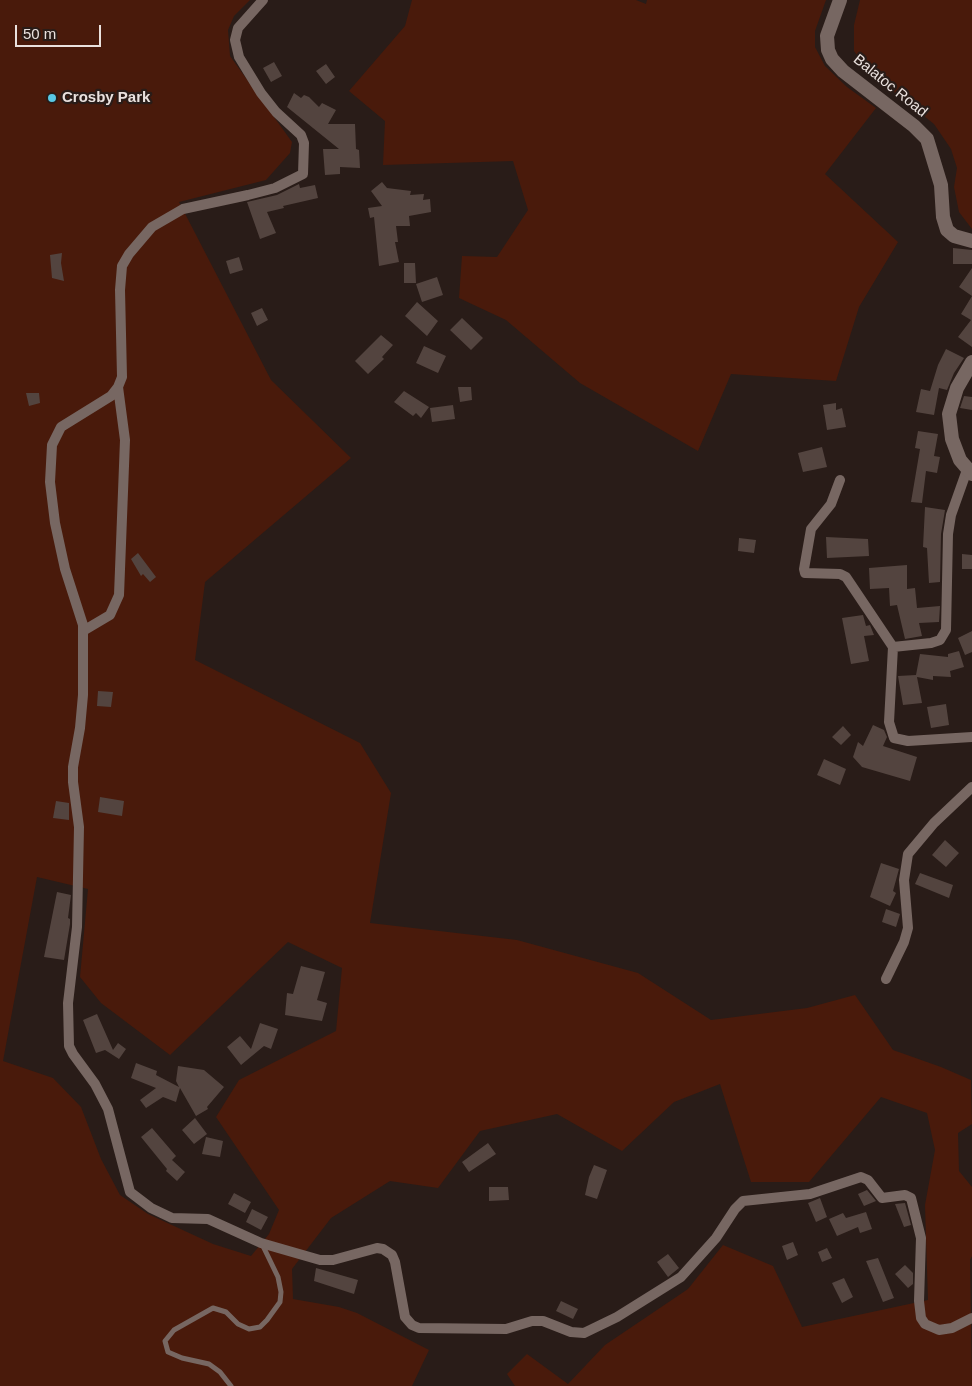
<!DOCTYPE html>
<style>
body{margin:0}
#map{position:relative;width:972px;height:1386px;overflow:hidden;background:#291c18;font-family:Helvetica,sans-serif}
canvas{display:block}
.scale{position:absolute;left:15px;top:25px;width:86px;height:22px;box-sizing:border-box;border:2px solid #eae1de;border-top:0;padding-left:6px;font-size:15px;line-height:18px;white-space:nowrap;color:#eae1de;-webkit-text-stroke:4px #291c18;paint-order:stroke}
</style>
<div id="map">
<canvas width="972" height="1386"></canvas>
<div class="scale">50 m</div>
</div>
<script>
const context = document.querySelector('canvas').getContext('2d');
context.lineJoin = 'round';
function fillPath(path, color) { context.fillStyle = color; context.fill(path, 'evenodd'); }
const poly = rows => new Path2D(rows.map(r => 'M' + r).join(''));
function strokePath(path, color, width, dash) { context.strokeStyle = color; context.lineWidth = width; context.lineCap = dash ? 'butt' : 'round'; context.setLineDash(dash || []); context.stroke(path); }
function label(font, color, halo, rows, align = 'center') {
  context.font = font + ' Helvetica,sans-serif'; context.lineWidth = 4.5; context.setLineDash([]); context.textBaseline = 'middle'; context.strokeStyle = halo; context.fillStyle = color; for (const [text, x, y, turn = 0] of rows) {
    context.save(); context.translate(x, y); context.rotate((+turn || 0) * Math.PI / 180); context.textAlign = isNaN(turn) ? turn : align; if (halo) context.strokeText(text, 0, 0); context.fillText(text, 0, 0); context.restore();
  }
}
fillPath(poly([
 [0,0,250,0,234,16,228,30,230,56,292,142,290,153,266,180,179,202,271,380,351,458,205,582,195,660,360,743,391,793,370,923,517,940,638,973,711,1020,807,1008,855,995,893,1050,941,1067,971,1080,972,1124,958,1133,959,1171,972,1187,972,1256,970,1260,972,1386,515,1386,507,1374,527,1354,568,1384,605,1345,688,1289,723,1245,773,1266,802,1327,928,1300,925,1205,935,1150,927,1113,881,1097,809,1182,751,1182,720,1084,674,1102,622,1151,557,1114,480,1131,438,1188,390,1181,331,1218,292,1269,293,1299,339,1307,357,1313,429,1350,412,1386,0,1386],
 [37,877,88,889,80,977,101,1003,170,1055,288,942,342,968,336,1031,239,1080,216,1117,279,1210,269,1234,251,1256,213,1244,148,1214,120,1195,101,1159,81,1107,53,1078,3,1061],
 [412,0,636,0,646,4,647,0,826,0,815,31,815,47,825,66,847,87,876,108,825,174,898,242,859,307,836,381,731,374,698,451,580,383,506,320,459,298,462,256,497,257,528,210,513,161,383,165,385,121,349,91,405,26],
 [860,0,972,0,972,229,959,212,954,187,957,168,951,149,934,124,870,73,854,51,854,25]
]), '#491a0b');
fillPath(poly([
 [274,62,282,76,271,82,263,68],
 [326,64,335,77,326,84,316,71],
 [294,93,301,98,304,95,309,97,319,107,322,103,336,110,328,124,355,124,356,149,359,150,360,168,340,167,340,174,325,175,323,149,339,149,287,107],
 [382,182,387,188,411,191,410,195,424,194,423,200,430,199,431,212,409,216,410,226,396,226,398,242,395,242,399,262,379,266,374,217,370,218,368,208,382,206,371,191],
 [299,184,300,188,315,185,318,198,283,206,284,208,267,212,276,233,260,239,247,202,277,195],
 [953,248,972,250,972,264,953,264],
 [62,253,61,263,64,281,52,278,50,255],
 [239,257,243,270,230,274,226,261],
 [404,263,415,263,416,283,404,283],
 [972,268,972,296,959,287],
 [437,277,443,295,422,302,416,284],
 [972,296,972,347,958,337,971,320,961,314],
 [417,302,438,321,427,336,405,316],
 [262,308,268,320,257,326,251,313],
 [462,318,483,338,471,350,450,330],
 [381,335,393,345,382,357,384,359,368,374,355,361],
 [424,346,446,356,438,373,416,363],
 [946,349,964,358,954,373,947,390,939,388,934,415,916,412,921,389,930,391,938,365],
 [458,387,471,387,472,400,460,402],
 [404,391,429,407,421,418,416,413,413,416,394,402],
 [26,393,39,393,40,403,29,406],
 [964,396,972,397,972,410,960,408],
 [836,403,836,410,842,408,846,427,827,430,823,405],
 [453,405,455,419,432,422,430,408],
 [918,431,938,434,934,456,940,457,937,473,926,471,922,503,911,502,920,449,915,448],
 [822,447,827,467,803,472,798,453],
 [925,507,945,510,941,534,940,582,929,583,927,548,923,547],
 [826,537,868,539,869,556,827,558],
 [739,538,756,540,754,553,738,551],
 [138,553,156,577,150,582,143,574,141,576,131,559],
 [962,554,972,555,972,569,962,569],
 [907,565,907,589,915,588,917,608,940,606,939,622,919,623,922,636,905,639,897,605,890,606,889,588,870,589,869,568],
 [863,615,866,626,870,625,874,635,864,636,869,661,851,664,842,618],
 [972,631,972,652,965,655,958,638],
 [959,651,964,667,950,671,951,677,933,676,933,680,917,677,922,703,903,705,898,676,916,675,920,654,948,657,948,654],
 [98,691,113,692,111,707,97,706],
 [946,704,949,725,931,728,927,707],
 [873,725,884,730,887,737,883,746,917,757,910,781,862,767,853,757,858,742,863,746],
 [843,726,851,735,841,745,832,737],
 [824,759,846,769,840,785,817,775],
 [100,797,124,801,122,816,98,812],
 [56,801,69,803,69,820,53,818],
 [945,840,959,853,946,867,932,855],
 [881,863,899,869,893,891,896,893,890,906,870,897],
 [920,873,953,885,949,898,915,884],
 [57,892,71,895,68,918,70,919,70,924,64,960,44,957],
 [886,909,900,914,896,927,882,922],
 [301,966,325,972,317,1000,327,1003,322,1021,285,1015,287,993,293,994],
 [97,1014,113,1050,118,1043,126,1049,119,1059,105,1050,96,1053,83,1020],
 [260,1023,278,1029,271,1049,264,1046,241,1065,227,1047,240,1036,251,1049],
 [136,1063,157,1071,156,1075,179,1087,176,1081,178,1066,204,1070,224,1087,207,1107,208,1109,196,1116,180,1088,176,1102,163,1097,146,1108,140,1100,156,1088,131,1078],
 [195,1118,207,1134,194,1144,182,1130],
 [152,1128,176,1156,172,1160,185,1172,177,1181,166,1171,167,1169,141,1137],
 [206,1137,223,1141,220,1157,202,1154],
 [488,1143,496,1154,469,1172,462,1162],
 [594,1165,607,1170,597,1199,585,1195,589,1177],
 [489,1187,508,1187,509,1200,489,1201],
 [867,1190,876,1201,864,1206,858,1194],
 [234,1193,251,1202,245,1213,228,1204],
 [820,1198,827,1217,816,1222,808,1203],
 [905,1203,911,1225,904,1227,895,1204],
 [252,1209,268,1217,261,1230,246,1222],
 [866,1212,872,1229,860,1233,858,1227,837,1236,829,1219,843,1213,846,1218],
 [793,1242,798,1255,787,1260,782,1246],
 [827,1248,832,1258,822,1262,818,1252],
 [668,1254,679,1268,668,1277,657,1262],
 [878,1258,894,1298,883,1302,866,1261],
 [905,1265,913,1273,913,1284,908,1288,895,1274],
 [316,1268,358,1280,354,1294,314,1281],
 [844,1278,853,1297,842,1303,832,1283],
 [561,1301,578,1309,573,1319,556,1311]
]), '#53443f');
strokePath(poly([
 [231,1386,220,1372,209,1364,182,1358,168,1352,165,1341,174,1330,213,1308,226,1312,238,1324,249,1329,260,1327,267,1320,280,1302,281,1292,278,1277,262,1244]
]), '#776762', 5);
strokePath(poly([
 [263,0,238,28,235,40,239,57,261,93,276,112,301,135,304,143,303,174,275,188,248,195,183,209,152,227,129,254,122,266,120,290,122,377,118,387,111,396,61,427,52,445,50,482,55,523,65,569,83,625,83,695,80,728,73,767,73,782,79,827,77,927,68,1003,69,1046,73,1054,95,1084,108,1109,130,1192,151,1208,172,1218,208,1219,261,1243,320,1260,333,1260,377,1248,383,1249,392,1255,395,1262,405,1317,412,1325,419,1328,506,1329,532,1321,543,1321,571,1332,584,1333,617,1317,681,1277,716,1238,735,1209,743,1201,810,1194,861,1177,868,1180,882,1198,905,1195,911,1198,921,1238,919,1301,921,1318,925,1324,939,1330,952,1328,972,1318],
 [840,480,831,504,811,529,804,569,805,573,840,574,846,577,893,647,889,722,894,738,908,741,972,737],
 [83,631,110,615,119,595,125,440,118,387],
 [893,647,931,643,940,640,946,630,948,534,951,515,967,470],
 [886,979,904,942,908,928,904,880,908,854,934,823,972,787]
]), '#776762', 10);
strokePath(poly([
 [840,0,827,36,828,50,832,59,843,71,914,126,927,139,941,185,943,217,947,230,954,236,972,241],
 [972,362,957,388,949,414,952,439,960,460,972,474]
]), '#776762', 14);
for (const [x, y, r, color] of [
 [52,98,5,"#59c8e5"]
]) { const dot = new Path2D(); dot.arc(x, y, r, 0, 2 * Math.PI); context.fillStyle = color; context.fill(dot); strokePath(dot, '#291c18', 2); }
label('15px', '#eae1de', '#291c18', [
 ["Balatoc Road",890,86,39]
]);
label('bold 15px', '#eae1de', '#291c18', [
 ["Crosby Park",62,98]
], 'left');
</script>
